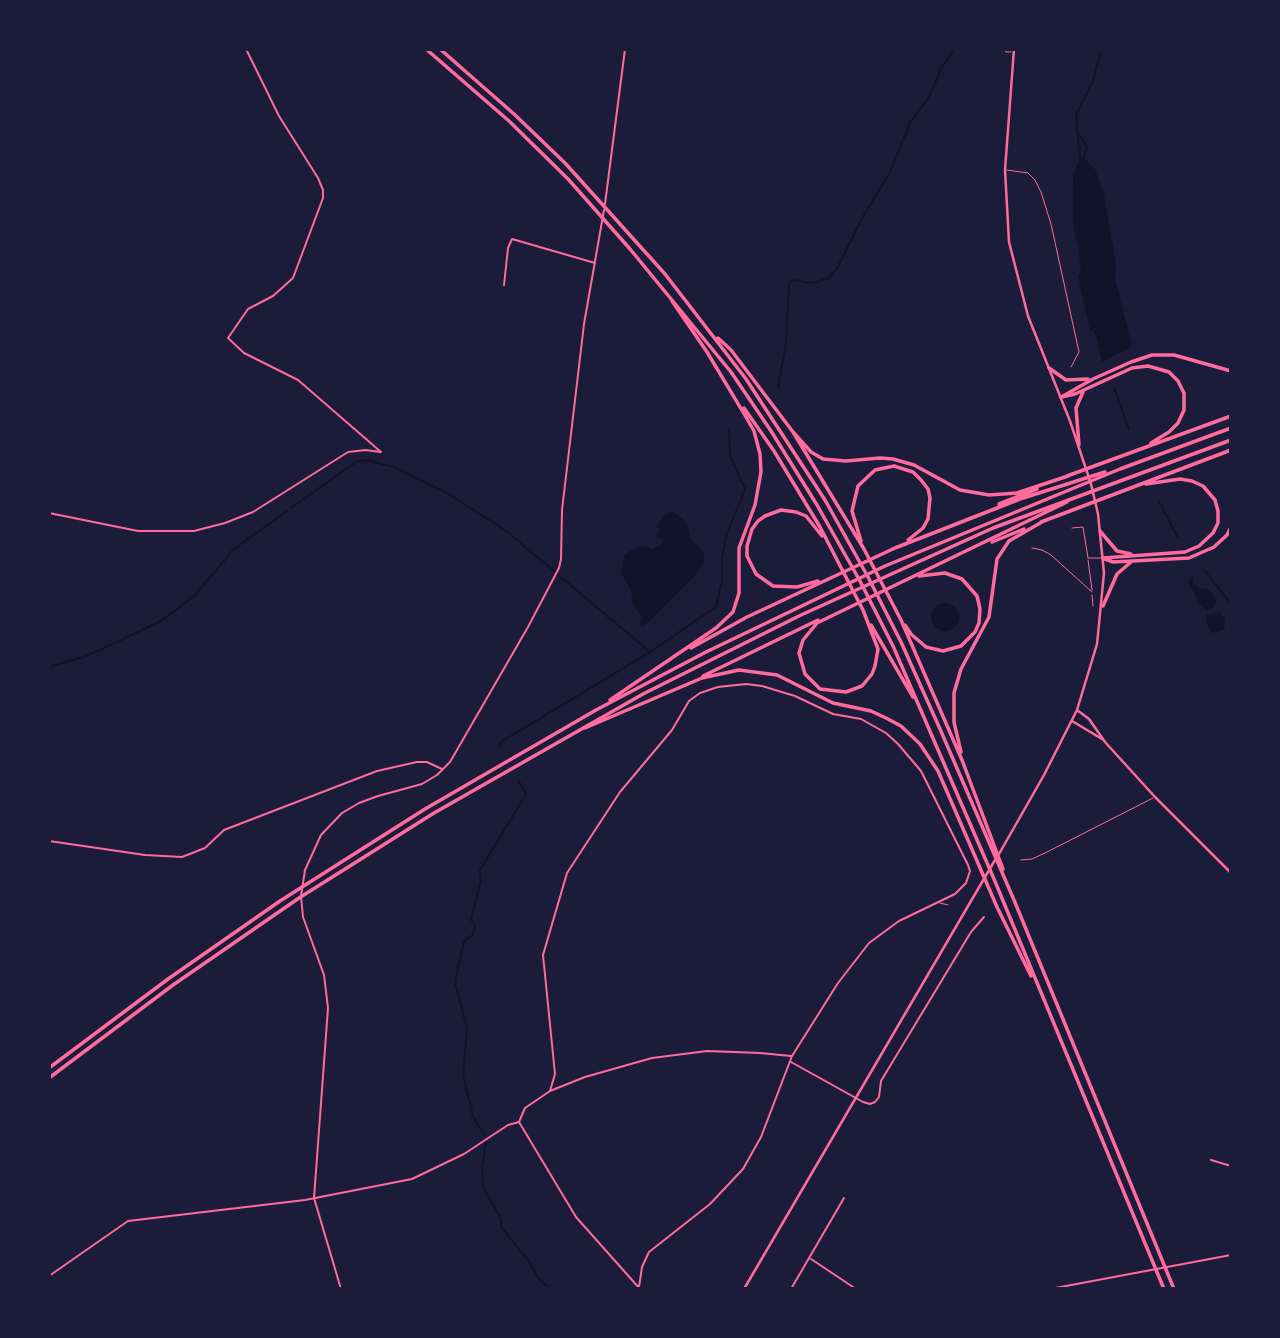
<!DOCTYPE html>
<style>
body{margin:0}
#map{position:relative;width:1280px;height:1338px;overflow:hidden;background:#1b1b3a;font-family:"IBM Plex Sans",sans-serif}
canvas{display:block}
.frame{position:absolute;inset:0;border:51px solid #1b1b3a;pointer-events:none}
</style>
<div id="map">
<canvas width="1280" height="1338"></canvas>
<div class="frame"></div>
</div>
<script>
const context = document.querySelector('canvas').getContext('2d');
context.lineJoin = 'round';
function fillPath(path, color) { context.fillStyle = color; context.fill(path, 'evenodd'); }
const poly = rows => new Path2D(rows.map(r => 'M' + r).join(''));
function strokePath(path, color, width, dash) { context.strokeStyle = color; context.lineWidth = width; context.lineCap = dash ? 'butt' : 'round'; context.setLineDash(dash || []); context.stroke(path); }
fillPath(poly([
 [1084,158,1095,169,1104,195,1116,265,1115,279,1132,347,1102,362,1096,336,1093,331,1090,331,1078,275,1081,274,1078,242,1076,241,1074,228,1073,174,1080,159],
 [672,511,684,520,689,530,690,538,704,553,704,562,694,577,649,622,641,627,641,624,639,622,642,618,633,604,631,590,621,573,624,556,630,551,639,547,644,546,652,549,662,544,663,540,656,537,659,531,657,525,666,514],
 [1193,576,1193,582,1198,588,1207,589,1212,593,1216,601,1213,608,1206,610,1197,602,1195,594,1189,585,1189,578],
 '931 617a14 14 0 1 1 28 0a14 14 0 1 1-28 0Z',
 [1219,612,1225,619,1224,630,1212,633,1206,623,1206,615]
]), '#12122b');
strokePath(poly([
 [1079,134,1087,147,1084,158],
 [1080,159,1076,115,1093,81,1101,49],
 [778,388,786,343,789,284,792,280,813,283,829,278,838,267,861,220,889,174,910,123,930,95,941,69,954,49],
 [1114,388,1129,429],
 [1159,502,1178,538],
 [291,508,356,462,366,460,394,467,447,493,505,530,650,652],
 [1204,570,1231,604],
 [49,667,87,656,161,621,195,595,234,549,287,511],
 [499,747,501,742,650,652,716,607,722,581,722,557,727,534,745,489,730,456,729,429],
 [484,1135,473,1116,463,1075,467,1028,455,982,464,941,472,936,475,926,471,919,481,880,480,870,526,794,518,780],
 [486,1141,482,1168,483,1187,500,1217,502,1228,529,1261,538,1278,550,1289]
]), '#12122b', 2);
strokePath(poly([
 [1005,49,1006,52,1011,52],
 [1007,170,1028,173,1035,180,1041,192,1051,224,1079,352,1071,367],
 [1072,528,1083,527,1088,558,1101,558],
 [1032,548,1042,550,1051,555,1092,592],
 [1088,560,1092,590],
 [1092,595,1093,606],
 [1021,860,1032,859,1045,853,1153,798],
 [940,903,948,905]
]), '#ff6b9d', 1);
strokePath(poly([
 [246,49,279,116,318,178,323,190,323,198,293,278,273,296,248,309,228,338,244,353,298,380,381,452],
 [605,204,625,49],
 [504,285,508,248,512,239,595,263],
 [49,513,138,531,194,531,225,523,253,512,348,452,366,450,380,452],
 [49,841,145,855,182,857,205,848,224,830,377,771,417,762,427,762,442,769],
 [791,1062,863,1102,870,1104,875,1102,879,1097,881,1081,971,932,984,917],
 [550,1091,555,1074,543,955,567,873,620,792,672,730,689,701,700,693,718,687,746,684,762,686,795,696,833,714,861,719,886,733,898,744,921,771,968,865,970,871,966,883,955,894,899,921,869,943,838,983,792,1056,761,1137,743,1169,710,1204,649,1252,642,1267,639,1287],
 [519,1122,525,1108,550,1091,585,1077,652,1058,707,1051,760,1053,791,1056],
 [1211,1160,1231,1166],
 [811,1259,856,1289],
 [49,1276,128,1221,305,1200,412,1179,464,1154,508,1125,519,1122,576,1217,640,1289],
 [341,1289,314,1198,328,1008,324,975,303,917,301,896,305,870,321,835,342,813,359,803,378,796,422,784,437,775,450,762,528,627,559,568,561,559,562,510,584,324,604,210],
 [791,1289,844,1198],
 [1050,1289,1231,1255]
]), '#ff6b9d', 2);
strokePath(poly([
 [1077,710,1089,719,1105,742,1155,797,1231,873],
 [1072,721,1102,739],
 [999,854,1044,775,1077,710,1097,644,1104,573,1098,514,1091,484,1070,421,1028,316,1009,242,1005,170,1014,49],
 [744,1289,995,860]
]), '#ff6b9d', 2.5);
strokePath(poly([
 [426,49,509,121,568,179,630,249,731,372,771,431,817,505,860,581,893,646,994,879,1164,1289],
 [440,49,514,114,565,163,665,274,746,379,825,500,868,577,901,642,940,729,1014,900,1174,1289],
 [718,338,731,350,793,432,811,452,823,459,846,461,880,458,893,459,914,465,960,490,989,495,1017,493,1068,476],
 [1049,368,1066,380,1088,379],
 [1063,396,1093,379,1131,362,1152,355,1174,355,1231,371],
 [1061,397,1075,394,1132,368,1148,366,1169,372,1178,381,1184,393,1184,410,1178,423,1169,432,1151,443],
 [744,408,774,451,820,527,864,612],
 [793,432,864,549,901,620,962,760,1003,869],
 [1079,445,1076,408,1083,392],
 [1067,476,1231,416],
 [999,504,1037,489],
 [1041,522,1231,450],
 [1100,531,1117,551,1131,554],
 [861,541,852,511,858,486,875,470,894,466,913,472,921,480,928,489,930,498,928,519,923,528,908,540],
 [992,542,1024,529],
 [1103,558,1185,552,1199,546,1213,533,1218,523,1218,511,1215,500,1203,486,1192,481,1180,479,1146,484],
 [1105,559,1113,562,1189,558,1214,547,1227,535,1231,527],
 [818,581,797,587,773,586,756,574,747,556,747,546,752,529,758,521,765,516,781,510,796,512,806,516,822,536],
 [1103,606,1117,574,1131,562],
 [863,610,878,649,875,666,872,674,862,686,846,692,820,689,805,674,799,653,803,640,817,623,1067,502],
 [871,625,913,697],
 [905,625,911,634,926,647,943,651,961,646,975,632,979,623,980,609,977,596,962,579,945,573,919,576],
 [691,648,747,617,895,548,1020,499,1105,472],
 [703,676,818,620],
 [610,700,716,628,733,612,739,593,739,548,755,505,761,472,760,454,754,431,746,417,707,352,672,301],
 [585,728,702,678,739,670,777,675,833,703,871,711,886,718,901,726,920,744,938,771,997,907,1031,976],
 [961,752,954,722,954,693,961,669,989,617,997,559,1009,541,1042,522],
 [49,1068,168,979,280,901,425,809,596,710,706,652,885,566,1120,469,1231,428],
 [49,1078,173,985,299,898,434,813,643,694,801,615,993,528,1231,440]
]), '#ff6b9d', 3.5);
</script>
